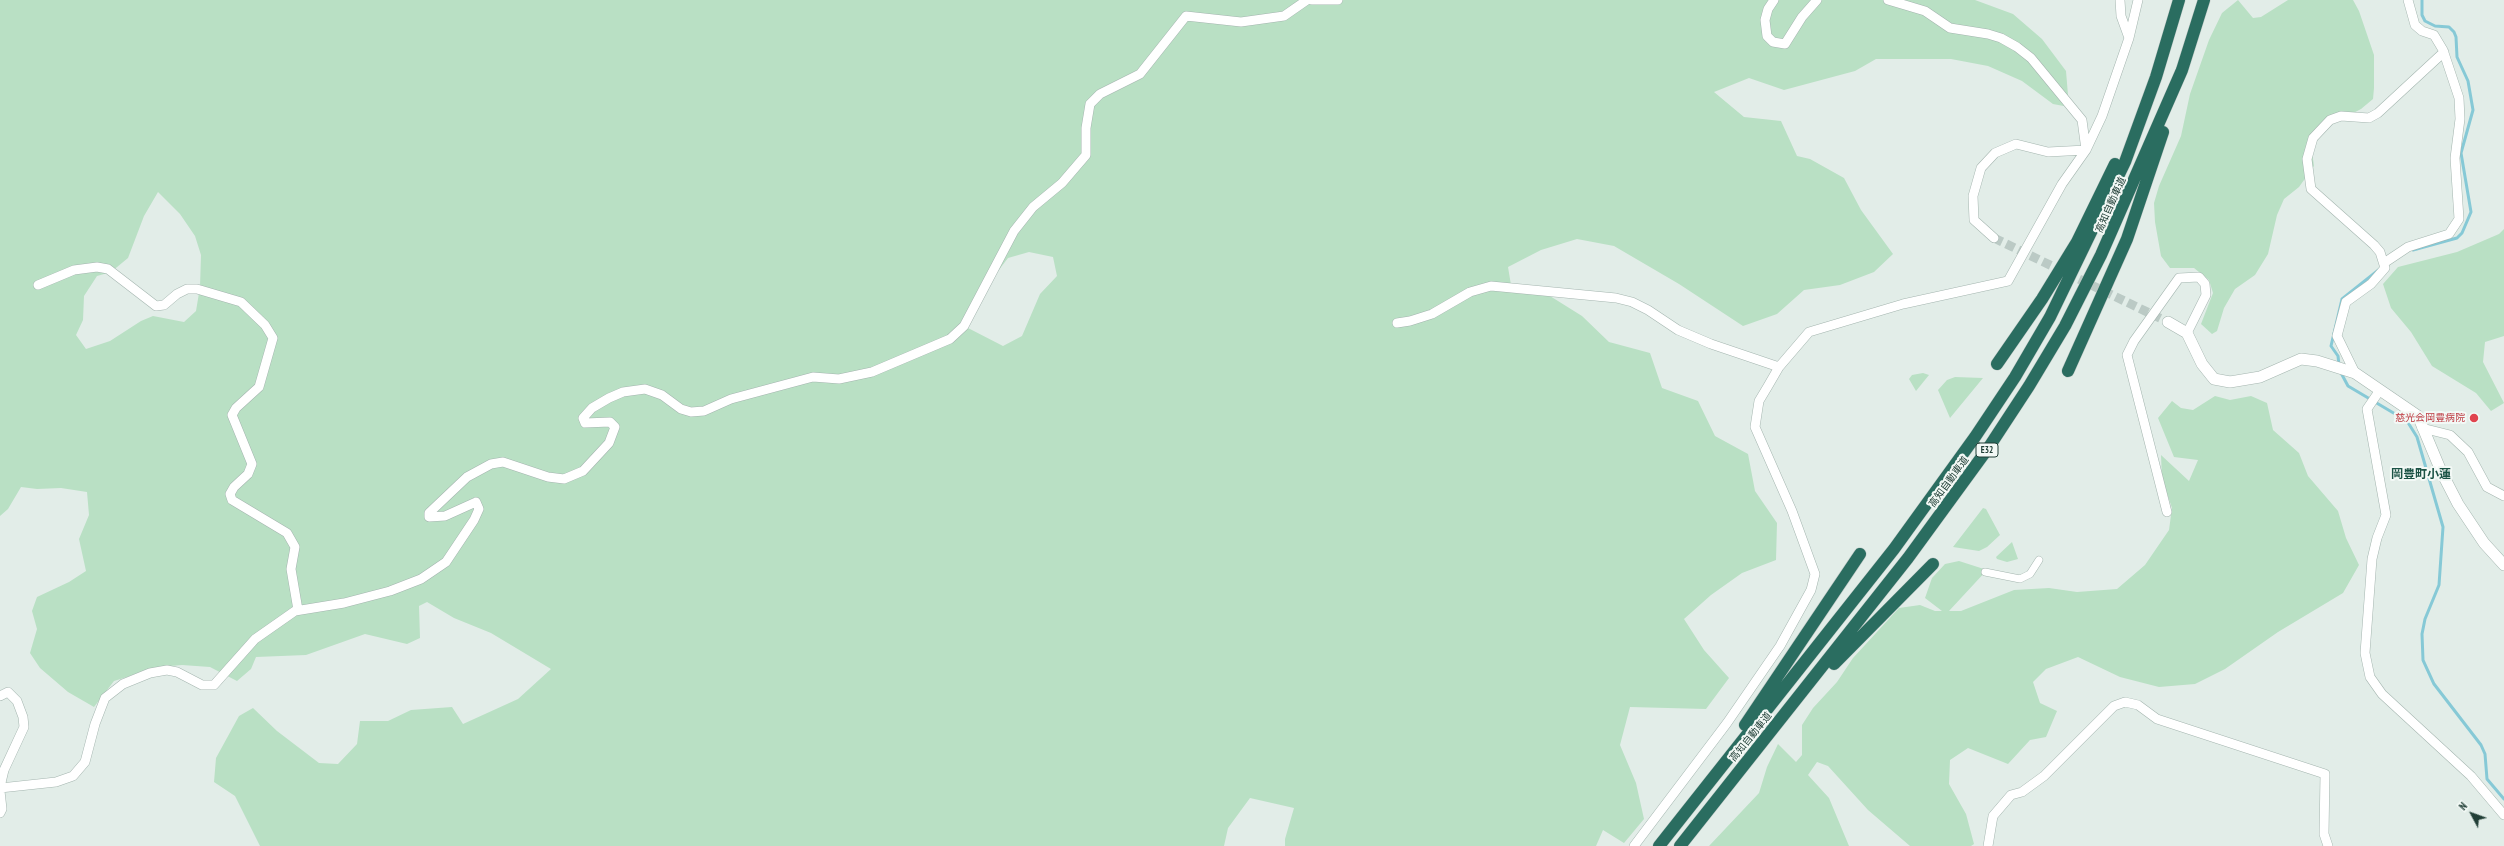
<!DOCTYPE html>
<meta charset="utf-8">
<style>
body{margin:0}
#map{position:relative;width:2504px;height:846px;overflow:hidden;background:#e2ede8;font-family:"PT Sans Narrow",sans-serif}
canvas{display:block}
.north{position:absolute;left:2452px;top:794px;width:40px;height:40px;-webkit-text-stroke:3px #f3f9f6;paint-order:stroke;rotate:311deg;font-size:11px;font-weight:700;line-height:16px;text-align:center;color:#213f37}
.north::after{content:'';display:block;margin:auto;width:14px;height:18px;background:#213f37;clip-path:polygon(50% 0,100% 100%,50% 72%,0 100%)}
</style>
<div id="map">
<canvas width="2504" height="846"></canvas>
<div class="north">N</div>
</div>
<script>
const context = document.querySelector('canvas').getContext('2d');
context.lineJoin = 'round';
function fillPath(path, color) { context.fillStyle = color; context.fill(path, 'evenodd'); }
const poly = rows => new Path2D(rows.map(r => 'M' + r).join(''));
function strokePath(path, color, width, dash) { context.strokeStyle = color; context.lineWidth = width; context.lineCap = dash ? 'butt' : 'round'; context.setLineDash(dash || []); context.stroke(path); }
function label(font, color, halo, rows, align = 'center') {
  context.font = font + ' "PT Sans Narrow","Noto Sans JP",sans-serif'; context.lineWidth = 4; context.setLineDash([]); context.textBaseline = 'middle'; context.strokeStyle = halo; context.fillStyle = color; for (const [text, x, y, turn = 0] of rows) {
    context.save(); context.translate(x, y); context.rotate((+turn || 0) * Math.PI / 180); context.textAlign = isNaN(turn) ? turn : align; if (halo) context.strokeText(text, 0, 0); context.fillText(text, 0, 0); context.restore();
  }
}
fillPath(poly([
 [0,0,1975,0,2013,14,2042,39,2066,71,2069,107,2053,104,2022,81,1988,66,1951,59,1876,59,1855,71,1784,90,1749,78,1714,92,1744,117,1781,121,1797,156,1810,159,1844,178,1861,210,1893,254,1874,272,1840,285,1804,290,1777,314,1743,326,1679,284,1614,246,1577,239,1541,250,1508,267,1512,291,1550,296,1582,316,1609,342,1650,353,1662,388,1698,401,1715,436,1748,454,1755,491,1777,523,1776,560,1742,573,1711,595,1684,619,1704,650,1729,678,1706,709,1630,707,1620,745,1636,783,1644,819,1624,843,1603,830,1596,846,1285,846,1285,839,1294,808,1250,798,1228,828,1224,846,260,846,235,796,214,782,216,758,239,716,253,708,277,731,319,763,338,764,357,744,360,721,388,721,411,710,452,707,463,724,518,699,551,669,491,633,454,618,427,602,419,606,420,638,407,644,365,634,306,655,256,657,251,669,237,681,210,667,182,665,159,667,114,681,94,707,68,692,40,668,30,653,37,629,32,611,37,597,69,582,86,571,79,539,89,515,87,492,61,488,37,489,21,487,8,509,0,516],
 [158,192,180,214,195,236,201,255,200,287,196,311,184,322,153,316,141,321,110,341,86,349,76,335,83,320,84,296,97,276,111,272,128,258,144,216],
 [1029,252,1053,257,1057,276,1040,294,1022,336,1003,346,968,328,973,304,1008,258],
 [2238,0,2253,18,2261,17,2288,0,2353,0,2359,11,2374,55,2374,88,2373,99,2361,109,2325,128,2311,145,2314,166,2299,187,2284,199,2277,215,2268,254,2255,275,2235,289,2224,308,2217,331,2212,334,2201,324,2213,293,2209,280,2194,268,2170,268,2161,256,2155,222,2154,203,2159,186,2181,136,2190,94,2209,40,2222,13],
 [2504,229,2504,336,2485,342,2483,362,2504,403,2491,411,2476,393,2432,366,2411,332,2391,308,2383,284,2398,267,2457,252,2499,234],
 [1923,373,1929,375,1916,391,1909,379,1912,375],
 [1955,377,1983,378,1950,418,1938,390,1947,380],
 [2215,396,2230,400,2251,396,2267,403,2273,430,2299,453,2308,476,2338,511,2346,538,2359,565,2343,593,2278,632,2225,669,2195,684,2159,687,2120,677,2078,657,2046,669,2033,682,2040,703,2057,711,2046,737,2030,740,2008,764,1968,748,1950,760,1949,784,1966,814,1974,844,1971,846,1910,846,1868,810,1828,766,1817,762,1808,775,1829,798,1849,846,1709,846,1759,793,1767,767,1778,744,1796,762,1802,755,1802,725,1813,708,1837,682,1853,658,1899,608,1920,605,1935,611,1942,611,1925,598,1932,578,1945,564,1959,561,1987,570,1949,611,1961,611,2014,590,2049,588,2077,592,2117,589,2145,565,2169,530,2172,508,2162,479,2161,455,2189,481,2198,460,2174,457,2158,418,2172,401,2181,408,2193,410],
 [1983,508,1986,509,2000,535,1987,547,1979,551,1953,547],
 [2012,542,2018,559,2007,562,1997,559,1996,557]
]), '#b9e0c4');
strokePath(poly([
 [2413,250,2457,238,2462,233,2471,212,2461,153,2473,110,2468,81,2457,57,2456,37,2454,32,2449,27,2435,26,2425,21,2422,15,2422,0],
 [2339,365,2338,356,2331,346,2342,299,2381,268],
 [2340,371,2348,386,2407,421,2417,437,2443,527,2439,585,2425,619,2422,634,2423,660,2434,684,2481,745,2485,754,2487,779,2504,799]
]), '#86c9d6', 3);
strokePath(poly([
 [1994,238,2168,322]
]), '#bbcac5', 9, [9, 4.5]);
const pedestrian = poly([
 [1985,572,2020,579,2030,574,2039,560]
]);
const minor = poly([
 [1312,0,1338,0],
 [1774,0,1768,9,1765,20,1767,36,1773,42,1785,44,1802,17,1817,0],
 [1888,0,1925,11,1950,28,1988,34,2001,38,2017,47,2031,58,2082,120,2086,150],
 [2120,0,2121,16,2129,38],
 [1994,238,1974,220,1973,196,1981,168,1995,153,2016,144,2048,152,2086,150],
 [2384,263,2408,247,2449,234,2459,219,2455,158,2460,119,2459,98,2443,50,2434,35,2422,31,2415,25,2408,0],
 [38,285,74,270,97,267,108,269,156,306,164,305,177,294,187,289,197,289,241,302,265,325,273,338,259,387,236,408,232,415,252,464,248,474,234,487,230,494,232,500,287,533,295,547,291,569,298,610],
 [1397,323,1410,321,1432,314,1470,292,1491,286,1616,298,1632,302,1648,310,1678,330,1711,344,1779,367],
 [2355,373,2337,336,2346,302,2371,284,2385,268,2380,252,2374,245,2311,189,2307,159,2313,138,2330,120,2341,116,2369,118,2378,113,2444,52],
 [2380,390,2367,409,2386,515,2377,538,2372,559,2365,653,2370,677,2382,694,2471,776,2504,815],
 [2422,428,2450,435,2468,452,2487,487,2504,496],
 [2167,512,2127,355,2134,341,2179,278,2199,277,2205,284,2206,295,2187,333],
 [0,696,8,692,17,701,23,717,24,727,4,770,0,787],
 [0,788,56,782,73,776,85,762,95,724,105,698,123,684,150,673,167,670,177,672,202,685,214,685,255,639,295,611,344,603,390,591,421,579,446,562,474,520,479,509,476,502,445,516,429,517,429,513,467,477,491,464,503,462,548,477,564,479,583,471,609,443,615,427,610,422,585,423,583,418,592,408,609,398,623,392,645,389,662,395,681,409,691,412,704,411,731,399,813,377,839,379,872,372,950,339,964,326,1014,231,1033,207,1062,183,1086,155,1086,128,1090,104,1100,94,1140,74,1186,16,1241,22,1284,16,1307,0],
 [0,791,2,809,0,813],
 [1634,846,1727,723,1780,646,1811,590,1815,574,1792,511,1755,427,1759,401,1768,386,1779,367,1809,332,1903,304,2008,281,2062,184,2086,150,2102,116,2129,38,2138,0],
 [1988,846,1993,816,2011,795,2022,792,2044,776,2114,706,2125,702,2138,705,2157,719,2325,774,2324,834,2328,846]
]);
const tertiary = poly([
 [2168,322,2187,333,2202,364,2214,379,2230,382,2260,377,2301,359,2317,361,2355,373,2418,416,2441,471,2458,504,2484,543,2504,565]
]);
const motorway = poly([
 [1997,364,2042,299,2077,242,2115,164],
 [2068,371,2127,239,2163,132],
 [1834,664,1933,564],
 [1745,725,1860,554],
 [1659,846,1894,549,1975,437,2015,377,2050,317,2125,162,2156,77,2179,0],
 [1680,846,1908,558,1989,447,2029,386,2065,326,2101,255,2182,70,2204,0]
]);
strokePath(pedestrian, '#a4b5af', 8);
strokePath(minor, '#a4b5af', 10);
strokePath(tertiary, '#a4b5af', 12);
strokePath(motorway, '#c1c9c7', 13);
strokePath(pedestrian, '#fff', 7);
strokePath(minor, '#fff', 9);
strokePath(tertiary, '#fff', 11);
strokePath(motorway, '#2a6d60', 12);
for (const [x, y, r, color] of [
 [2474,418,5,"#e0444e"]
]) { const dot = new Path2D(); dot.arc(x, y, r, 0, 2 * Math.PI); context.fillStyle = color; context.fill(dot); strokePath(dot, '#f3f9f6', 1.5); }
for (const [x, y, w] of [
 [1987,450,22]
]) { const box = new Path2D(); box.roundRect(x - w / 2, y - 7, w, 14, 3); context.fillStyle = '#f3f9f6'; context.fill(box); strokePath(box, '#213f37', 1); }
label('bold 9px', '#213f37', null, [
 ["E32",1987,450]
]);
label('10px', '#213f37', '#f3f9f6', [
 ["高知自動車道",2111,205,-66],
 ["高知自動車道",1949,482,-54],
 ["高知自動車道",1751,737,-51]
]);
label('10px', '#be3a42', '#f3f9f6', [
 ["慈光会岡豊病院",2465,418]
], 'right');
label('bold 12px', '#1b5345', '#f3f9f6', [
 ["岡豊町小蓮",2421,475]
]);
</script>
